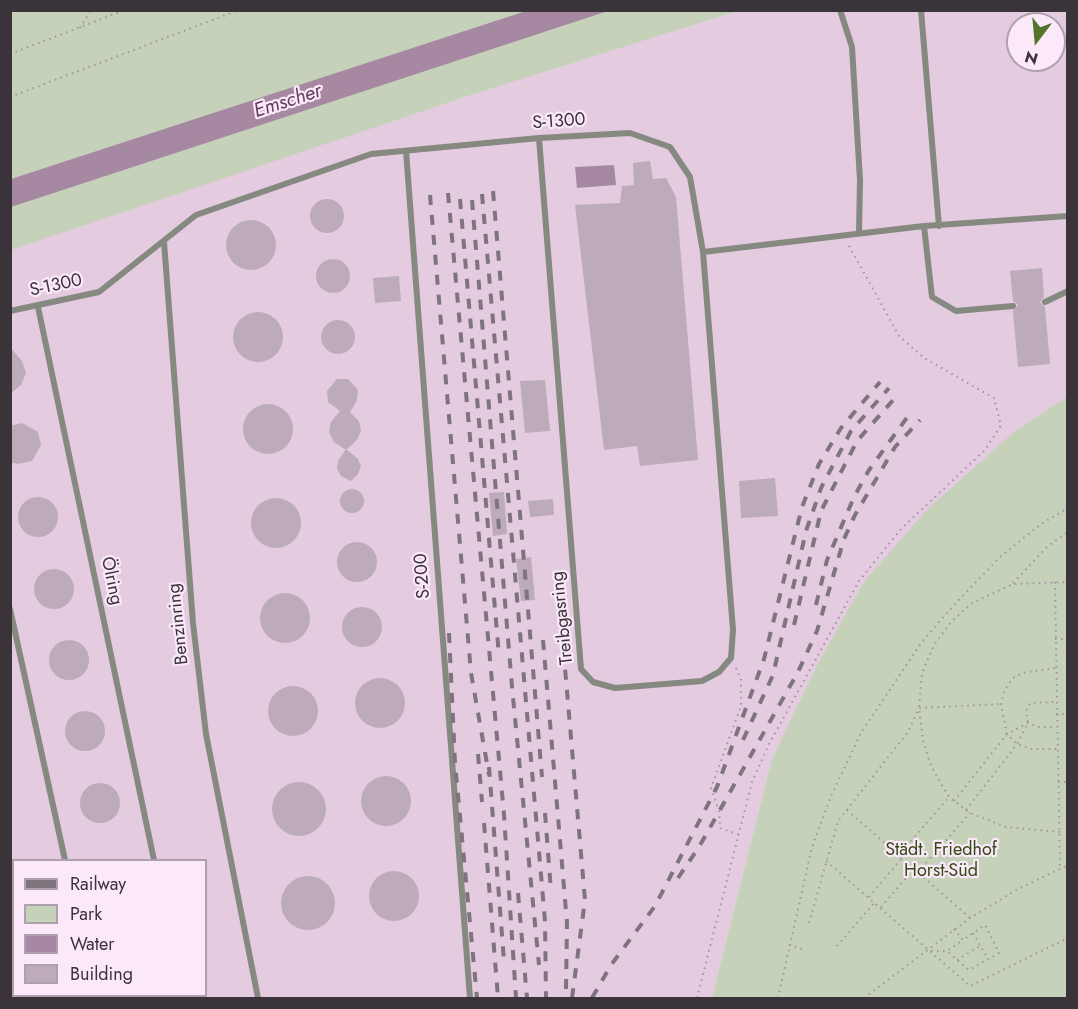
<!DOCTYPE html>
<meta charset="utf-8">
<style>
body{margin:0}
#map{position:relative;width:1078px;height:1009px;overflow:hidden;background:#eedaeb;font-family:Jost,sans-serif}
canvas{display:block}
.frame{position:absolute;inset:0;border:12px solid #3b333a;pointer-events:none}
.legend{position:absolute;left:12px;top:859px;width:195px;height:138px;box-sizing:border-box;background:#fbe8f8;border:2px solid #aea0ac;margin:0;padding:8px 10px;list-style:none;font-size:18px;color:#3b333a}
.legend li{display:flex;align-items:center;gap:12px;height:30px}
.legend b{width:30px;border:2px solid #aea0ac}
.north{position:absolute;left:1006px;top:12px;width:60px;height:60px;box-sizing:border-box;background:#fbe8f8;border:2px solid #aea0ac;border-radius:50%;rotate:196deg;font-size:16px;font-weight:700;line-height:24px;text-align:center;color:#3b333a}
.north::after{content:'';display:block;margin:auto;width:21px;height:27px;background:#53742a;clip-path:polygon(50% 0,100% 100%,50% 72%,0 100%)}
</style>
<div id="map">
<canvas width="1078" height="1009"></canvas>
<div class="frame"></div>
<ul class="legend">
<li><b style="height:8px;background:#7f737e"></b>Railway</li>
<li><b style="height:16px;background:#c5d1b9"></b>Park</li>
<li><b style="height:16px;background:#a788a3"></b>Water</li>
<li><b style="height:16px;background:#bdabba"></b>Building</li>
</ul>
<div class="north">N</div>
</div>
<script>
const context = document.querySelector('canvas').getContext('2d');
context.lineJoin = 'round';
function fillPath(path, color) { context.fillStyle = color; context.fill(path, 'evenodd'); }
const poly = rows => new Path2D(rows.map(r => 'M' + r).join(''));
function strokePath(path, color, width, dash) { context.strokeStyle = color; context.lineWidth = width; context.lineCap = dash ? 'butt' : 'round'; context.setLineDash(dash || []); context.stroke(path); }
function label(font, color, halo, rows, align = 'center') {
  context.font = font + ' Jost,sans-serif'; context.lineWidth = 4.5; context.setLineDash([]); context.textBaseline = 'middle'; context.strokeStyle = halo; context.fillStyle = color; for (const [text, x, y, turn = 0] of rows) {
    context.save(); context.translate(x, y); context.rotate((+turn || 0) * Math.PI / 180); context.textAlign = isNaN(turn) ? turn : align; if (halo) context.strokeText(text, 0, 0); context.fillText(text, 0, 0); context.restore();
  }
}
fillPath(poly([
 [738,11,1067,11,1067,397,1015,431,863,583,816,667,772,759,712,998,11,998,10,250,471,95],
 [1018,24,1054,24,1054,60,1018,60],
 [14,860,206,860,206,996,14,996]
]), '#e4cbe0');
fillPath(poly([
 [10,11,738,11,471,95,11,250],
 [1067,397,1067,998,712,998,772,759,816,667,863,583,928,509,1015,431]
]), '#c5d1b9');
fillPath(poly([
 [526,11,608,11,11,207,11,179],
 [614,165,616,185,577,188,575,167]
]), '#a788a3');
fillPath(poly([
 [650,161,653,179,666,178,676,197,698,460,640,466,637,446,604,450,575,205,620,203,622,186,634,185,633,163],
 '310 216a17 17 0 1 1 34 0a17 17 0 1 1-34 0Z',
 '226 245a25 25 0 1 1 50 0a25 25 0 1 1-50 0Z',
 '316 276a17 17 0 1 1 34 0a17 17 0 1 1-34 0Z',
 [1042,268,1044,297,1040,302,1045,307,1050,364,1018,367,1013,311,1018,305,1013,301,1010,271],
 [399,276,401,301,375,303,373,278],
 '233 337a25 25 0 1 1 50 0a25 25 0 1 1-50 0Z',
 '321 337a17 17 0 1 1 34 0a17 17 0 1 1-34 0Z',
 [10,347,22,361,26,373,21,385,10,394],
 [337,379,348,379,358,390,357,400,350,412,359,421,361,431,357,440,346,450,334,442,329,432,331,422,340,411,328,402,327,391],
 [545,380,550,431,525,433,520,381],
 '243 429a25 25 0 1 1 50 0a25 25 0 1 1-50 0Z',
 [22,423,38,432,41,445,32,461,18,464,10,462,10,426],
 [346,449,358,459,361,466,358,474,351,481,341,476,337,469,338,461],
 [775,478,778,516,741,518,739,481],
 '340 501a12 12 0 1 1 24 0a12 12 0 1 1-24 0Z',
 [504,492,507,534,493,536,489,493],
 '18 517a20 20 0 1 1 40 0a20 20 0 1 1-40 0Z',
 '251 523a25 25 0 1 1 50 0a25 25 0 1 1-50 0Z',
 [553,499,554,515,530,517,528,501],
 '337 562a20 20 0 1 1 40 0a20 20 0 1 1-40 0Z',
 [531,557,535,600,521,601,516,559],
 '34 589a20 20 0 1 1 40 0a20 20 0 1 1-40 0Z',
 '260 618a25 25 0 1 1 50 0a25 25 0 1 1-50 0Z',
 '342 627a20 20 0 1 1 40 0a20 20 0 1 1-40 0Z',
 '49 660a20 20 0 1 1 40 0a20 20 0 1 1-40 0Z',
 '355 703a25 25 0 1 1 50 0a25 25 0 1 1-50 0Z',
 '268 711a25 25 0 1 1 50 0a25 25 0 1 1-50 0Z',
 '65 731a20 20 0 1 1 40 0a20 20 0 1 1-40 0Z',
 '361 801a25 25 0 1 1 50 0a25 25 0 1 1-50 0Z',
 '272 809a27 27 0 1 1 54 0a27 27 0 1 1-54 0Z',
 '80 803a20 20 0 1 1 40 0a20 20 0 1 1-40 0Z',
 '369 896a25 25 0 1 1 50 0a25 25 0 1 1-50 0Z',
 '281 903a27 27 0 1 1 54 0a27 27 0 1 1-54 0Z'
]), '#bdabba');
strokePath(poly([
 [80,28,91,10],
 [10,54,125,10],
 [10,97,239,10],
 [1055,582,1060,867],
 [1013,583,1048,546,1068,532],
 [1055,639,1068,639],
 [736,668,741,680,741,706,711,788,719,811,720,828,740,835],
 [1055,668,1022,673,1013,678,1005,689,1001,704,1007,734,1017,744,1032,749,1057,749],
 [1056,714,1068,714],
 [1058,782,1068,782],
 [954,801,1007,734,1028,723,1039,727,1056,727],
 [847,810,970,918],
 [966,810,1017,744,1028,723,1026,711,1030,703,1054,702],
 [1060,832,1006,827,970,813,949,797,931,766,923,740,919,708,922,673,934,645,952,621,972,603,1013,584,1068,582],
 [899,855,949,797],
 [826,861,970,986,1068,938],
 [918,872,970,813],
 [869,897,902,858],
 [881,907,914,869],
 [809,923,838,821,908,732,919,708,1001,704],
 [954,929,963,940,947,951,969,970,999,953,985,925,963,940],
 [973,933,988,959],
 [789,945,802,949],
 [837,946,875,902],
 [931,951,947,951],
 [957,960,980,946],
 [697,998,752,782,769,744,859,581,901,529,985,450,1001,425,994,398,924,358,899,336,848,244],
 [778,998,812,847,831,796,861,733,921,643,952,607,1001,556,1041,524,1068,508],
 [864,998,970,918,1018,889,1068,865],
 [1064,998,1068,997]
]), '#a293a0', 2, [1.5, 4.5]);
strokePath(poly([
 [840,10,852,47,860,180,859,233],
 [921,10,939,226],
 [539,138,581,669,593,682,615,688,702,681,719,672,731,658,733,630,703,252],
 [406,151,470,998],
 [924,226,932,297,956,311,1013,306],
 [164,242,193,623,206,734,258,998],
 [1045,302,1068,291],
 [38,307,154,860],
 [10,311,99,292,196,215,371,154,539,138,630,133,670,147,690,177,703,252,924,226,1068,216],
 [10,609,65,860],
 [94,996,95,998],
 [182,996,183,998]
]), '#858980', 6);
strokePath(poly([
 [493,191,542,777],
 [448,193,504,815,516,998],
 [482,194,545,921,546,998],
 [430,195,471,673,489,775],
 [460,199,499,656],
 [472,200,512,687,539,965],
 [816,605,827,560,854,497,869,470,911,412],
 [560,610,585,900,572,998],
 [794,625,821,511,857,441,895,398],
 [449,633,455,763,477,998],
 [543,640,567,923,566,990],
 [743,740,773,675,806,531,821,488,851,431,889,388],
 [478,754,482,802],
 [489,767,504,961],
 [545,813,551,891],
 [484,823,498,998],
 [678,878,699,847,798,672,817,631,844,539,855,515,895,447,920,420],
 [518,893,527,998],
 [592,998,611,965,655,906,717,787,764,659,802,507,819,464,841,428,880,382]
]), '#7f737e', 4, [10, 10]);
label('18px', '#3b333a', '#fbe8f8', [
 ["S-1300",559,122,-4],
 ["S-1300",56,286,-12],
 ["S-200",423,576,-94],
 ["Ölring",111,581,78],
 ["Treibgasring",563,618,-96],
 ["Benzinring",179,624,-96]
]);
label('18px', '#324914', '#fbe8f8', [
 ["Städt. Friedhof",941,851],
 ["Horst-Süd",941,872]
]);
label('italic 20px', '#653a61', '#fbe8f8', [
 ["Emscher",288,102,-18]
]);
</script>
